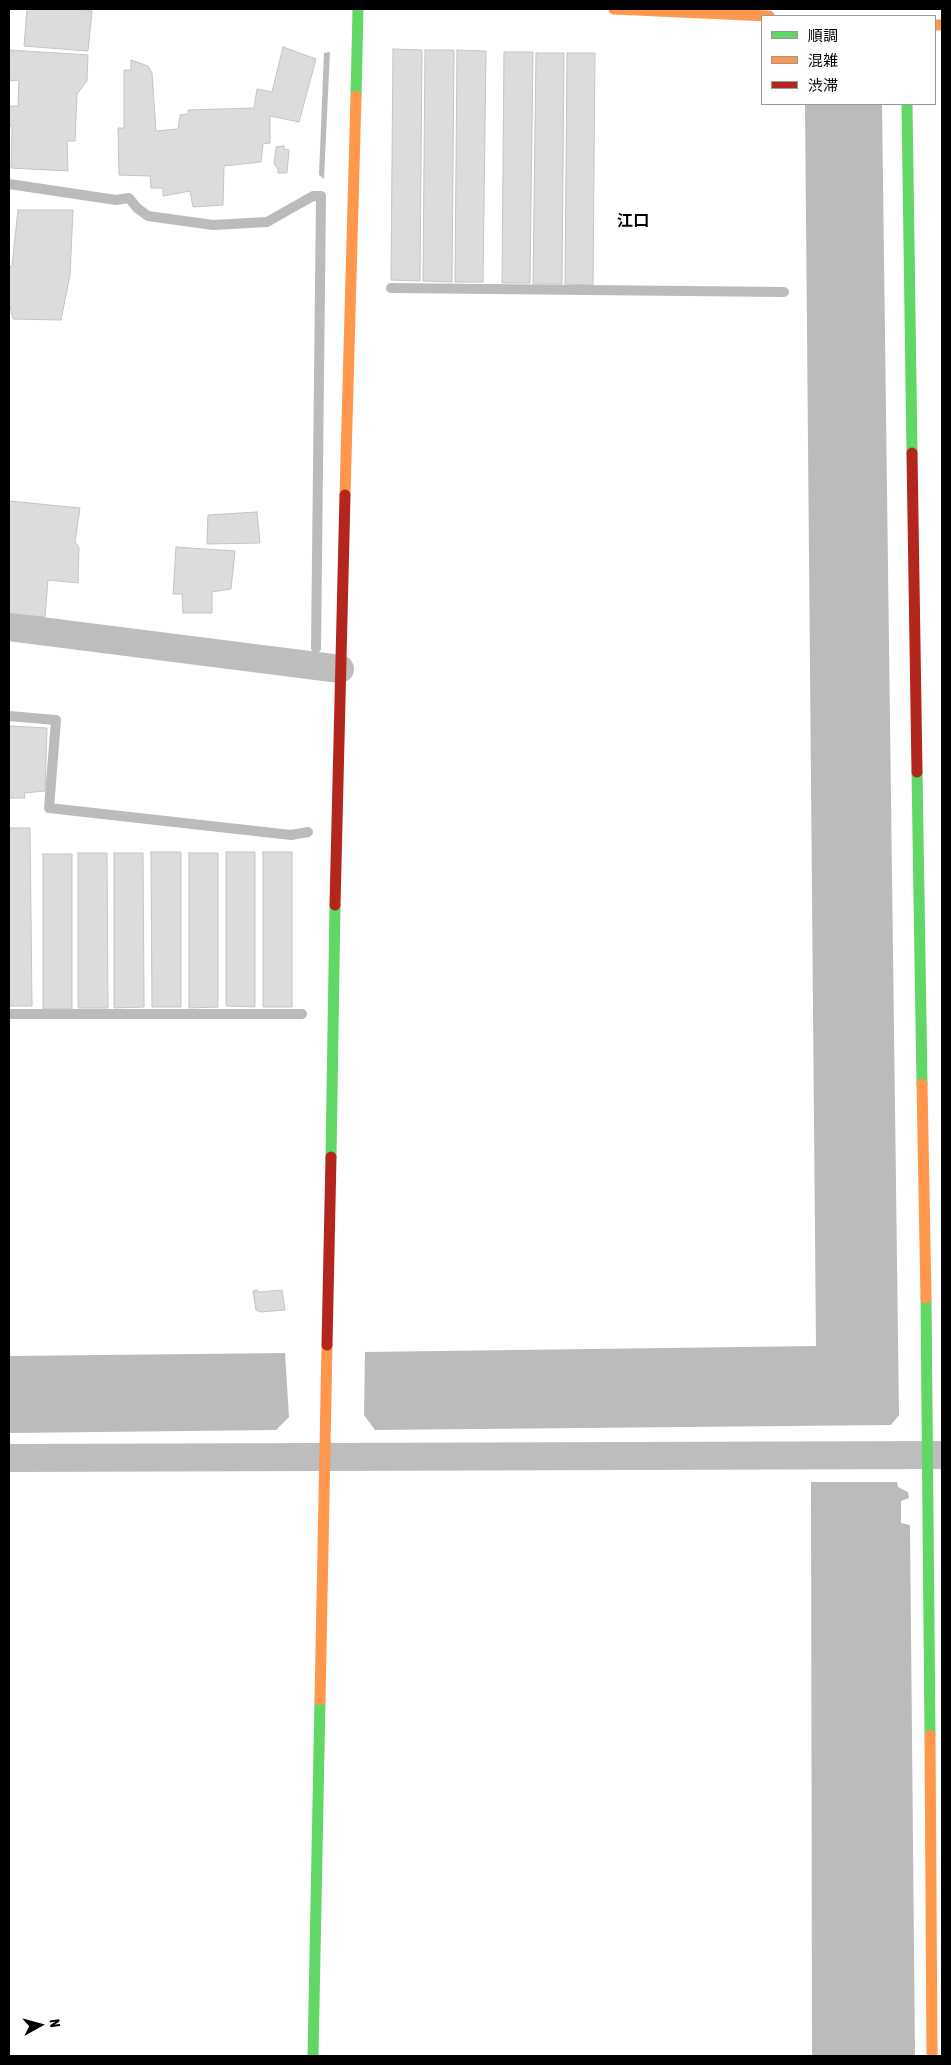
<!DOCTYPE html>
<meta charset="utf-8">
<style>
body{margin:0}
#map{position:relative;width:951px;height:2065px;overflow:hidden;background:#fff;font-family:"Asap Condensed","Noto Sans JP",sans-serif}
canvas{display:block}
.frame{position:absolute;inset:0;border:10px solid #000;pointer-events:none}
.legend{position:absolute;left:761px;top:15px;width:175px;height:90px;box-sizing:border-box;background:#fff;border:1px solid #999;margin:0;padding:6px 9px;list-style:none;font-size:15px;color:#000}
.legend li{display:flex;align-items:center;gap:10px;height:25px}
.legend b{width:25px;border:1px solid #999}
.north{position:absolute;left:15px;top:2000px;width:50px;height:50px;-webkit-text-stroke:4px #fff;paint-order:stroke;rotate:83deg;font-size:14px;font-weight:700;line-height:20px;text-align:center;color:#000}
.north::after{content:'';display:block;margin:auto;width:18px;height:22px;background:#000;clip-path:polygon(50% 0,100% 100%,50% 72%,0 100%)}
</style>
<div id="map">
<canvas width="951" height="2065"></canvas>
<div class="frame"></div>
<ul class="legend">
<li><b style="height:6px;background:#63d668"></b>順調</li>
<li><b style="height:6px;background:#ff974d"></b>混雑</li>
<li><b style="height:6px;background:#b3261e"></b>渋滞</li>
</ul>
<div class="north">N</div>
</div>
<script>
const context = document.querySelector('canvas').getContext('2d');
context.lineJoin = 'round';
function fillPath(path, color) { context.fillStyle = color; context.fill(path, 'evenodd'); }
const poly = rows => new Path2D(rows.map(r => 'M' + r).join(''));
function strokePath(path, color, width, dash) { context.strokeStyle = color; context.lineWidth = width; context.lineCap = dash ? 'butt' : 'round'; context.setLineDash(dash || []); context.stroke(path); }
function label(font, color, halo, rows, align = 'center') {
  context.font = font + ' "Asap Condensed","Noto Sans JP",sans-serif'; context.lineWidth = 5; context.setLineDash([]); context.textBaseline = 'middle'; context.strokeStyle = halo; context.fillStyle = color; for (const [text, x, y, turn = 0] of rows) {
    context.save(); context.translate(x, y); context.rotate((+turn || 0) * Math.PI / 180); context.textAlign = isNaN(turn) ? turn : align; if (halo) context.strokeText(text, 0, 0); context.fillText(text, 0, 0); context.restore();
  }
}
fillPath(poly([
 [330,52,324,179,319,175,324,53],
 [805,104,882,104,899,1415,891,1425,375,1430,364,1415,365,1352,816,1346],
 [285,1353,289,1417,276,1430,9,1433,9,1356],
 [811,1482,897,1482,898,1487,908,1492,909,1498,901,1501,901,1523,910,1525,915,2056,812,2056]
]), '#bbb');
strokePath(poly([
 [9,184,116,200,129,198,137,208,148,216,213,225,267,222,313,196,321,196,316,648],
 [391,288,784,292],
 [9,716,56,720,49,808,291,835,308,832],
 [9,1014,302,1014]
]), '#bbb', 10);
const building = poly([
 [27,9,81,9,92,11,88,51,24,46,27,9],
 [283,47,316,59,299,122,270,116,270,143,263,144,261,162,224,166,223,205,193,207,190,191,163,196,163,188,151,188,150,176,119,175,118,128,124,128,124,70,131,70,131,60,148,66,152,73,156,131,178,129,180,115,188,114,188,110,254,108,257,89,272,92,283,47],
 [393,49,422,50,420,281,391,280,393,49],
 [9,50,88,55,87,81,77,94,75,141,67,141,68,171,11,168,12,126,9,126,9,106,18,106,19,80,9,81,9,50],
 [425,50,454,50,452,282,423,281,425,50],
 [457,50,486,51,483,282,455,282,457,50],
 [504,52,533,52,530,283,502,283,504,52],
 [536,53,564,53,562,284,533,284,536,53],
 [567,53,595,53,593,285,565,284,567,53],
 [284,146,284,149,289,150,287,173,278,173,278,169,274,164,276,147,284,146],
 [18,210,73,210,70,275,61,320,13,319,9,302,9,267,12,266,18,210],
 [9,501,80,508,75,542,79,547,78,583,48,580,45,617,9,614,9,501],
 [257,512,260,543,207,544,208,515,257,512],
 [176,547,235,551,231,589,212,592,212,613,183,613,182,594,173,594,176,547],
 [9,726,47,728,45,791,24,793,25,798,9,798,9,726],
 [9,828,30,828,32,1006,9,1006,9,828],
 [151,852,181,852,181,1007,152,1007,151,852],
 [226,852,255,852,255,1007,226,1006,226,852],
 [263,852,292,852,292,1007,263,1007,263,852],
 [78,853,107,853,108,1008,78,1008,78,853],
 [114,853,143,853,144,1007,114,1008,114,853],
 [189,853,218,853,218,1007,189,1008,189,853],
 [43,854,72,854,72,1009,43,1009,43,854],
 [257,1290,259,1292,282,1290,285,1310,260,1312,256,1310,253,1291,257,1290]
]);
fillPath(building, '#dcdcdc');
strokePath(building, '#c4c4c4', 1);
strokePath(poly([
 [9,627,340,669],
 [9,1458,942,1455]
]), '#bdbdbd', 28);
strokePath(poly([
 [356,96,358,9],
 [907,104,912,453],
 [917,772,922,1084],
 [331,1157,335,905],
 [926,1298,930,1735],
 [313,2056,320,1700]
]), '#63d668', 11);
strokePath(poly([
 [614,9,769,16],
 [935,25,942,25],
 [345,495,356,96],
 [922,1084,926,1298],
 [320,1700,327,1345],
 [930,1735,932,2056]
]), '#ff974d', 11);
strokePath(poly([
 [912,453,917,772],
 [335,905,345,495],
 [327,1345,331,1157]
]), '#b3261e', 11);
label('bold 16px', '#000', '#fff', [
 ["江口",633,221]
]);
</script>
